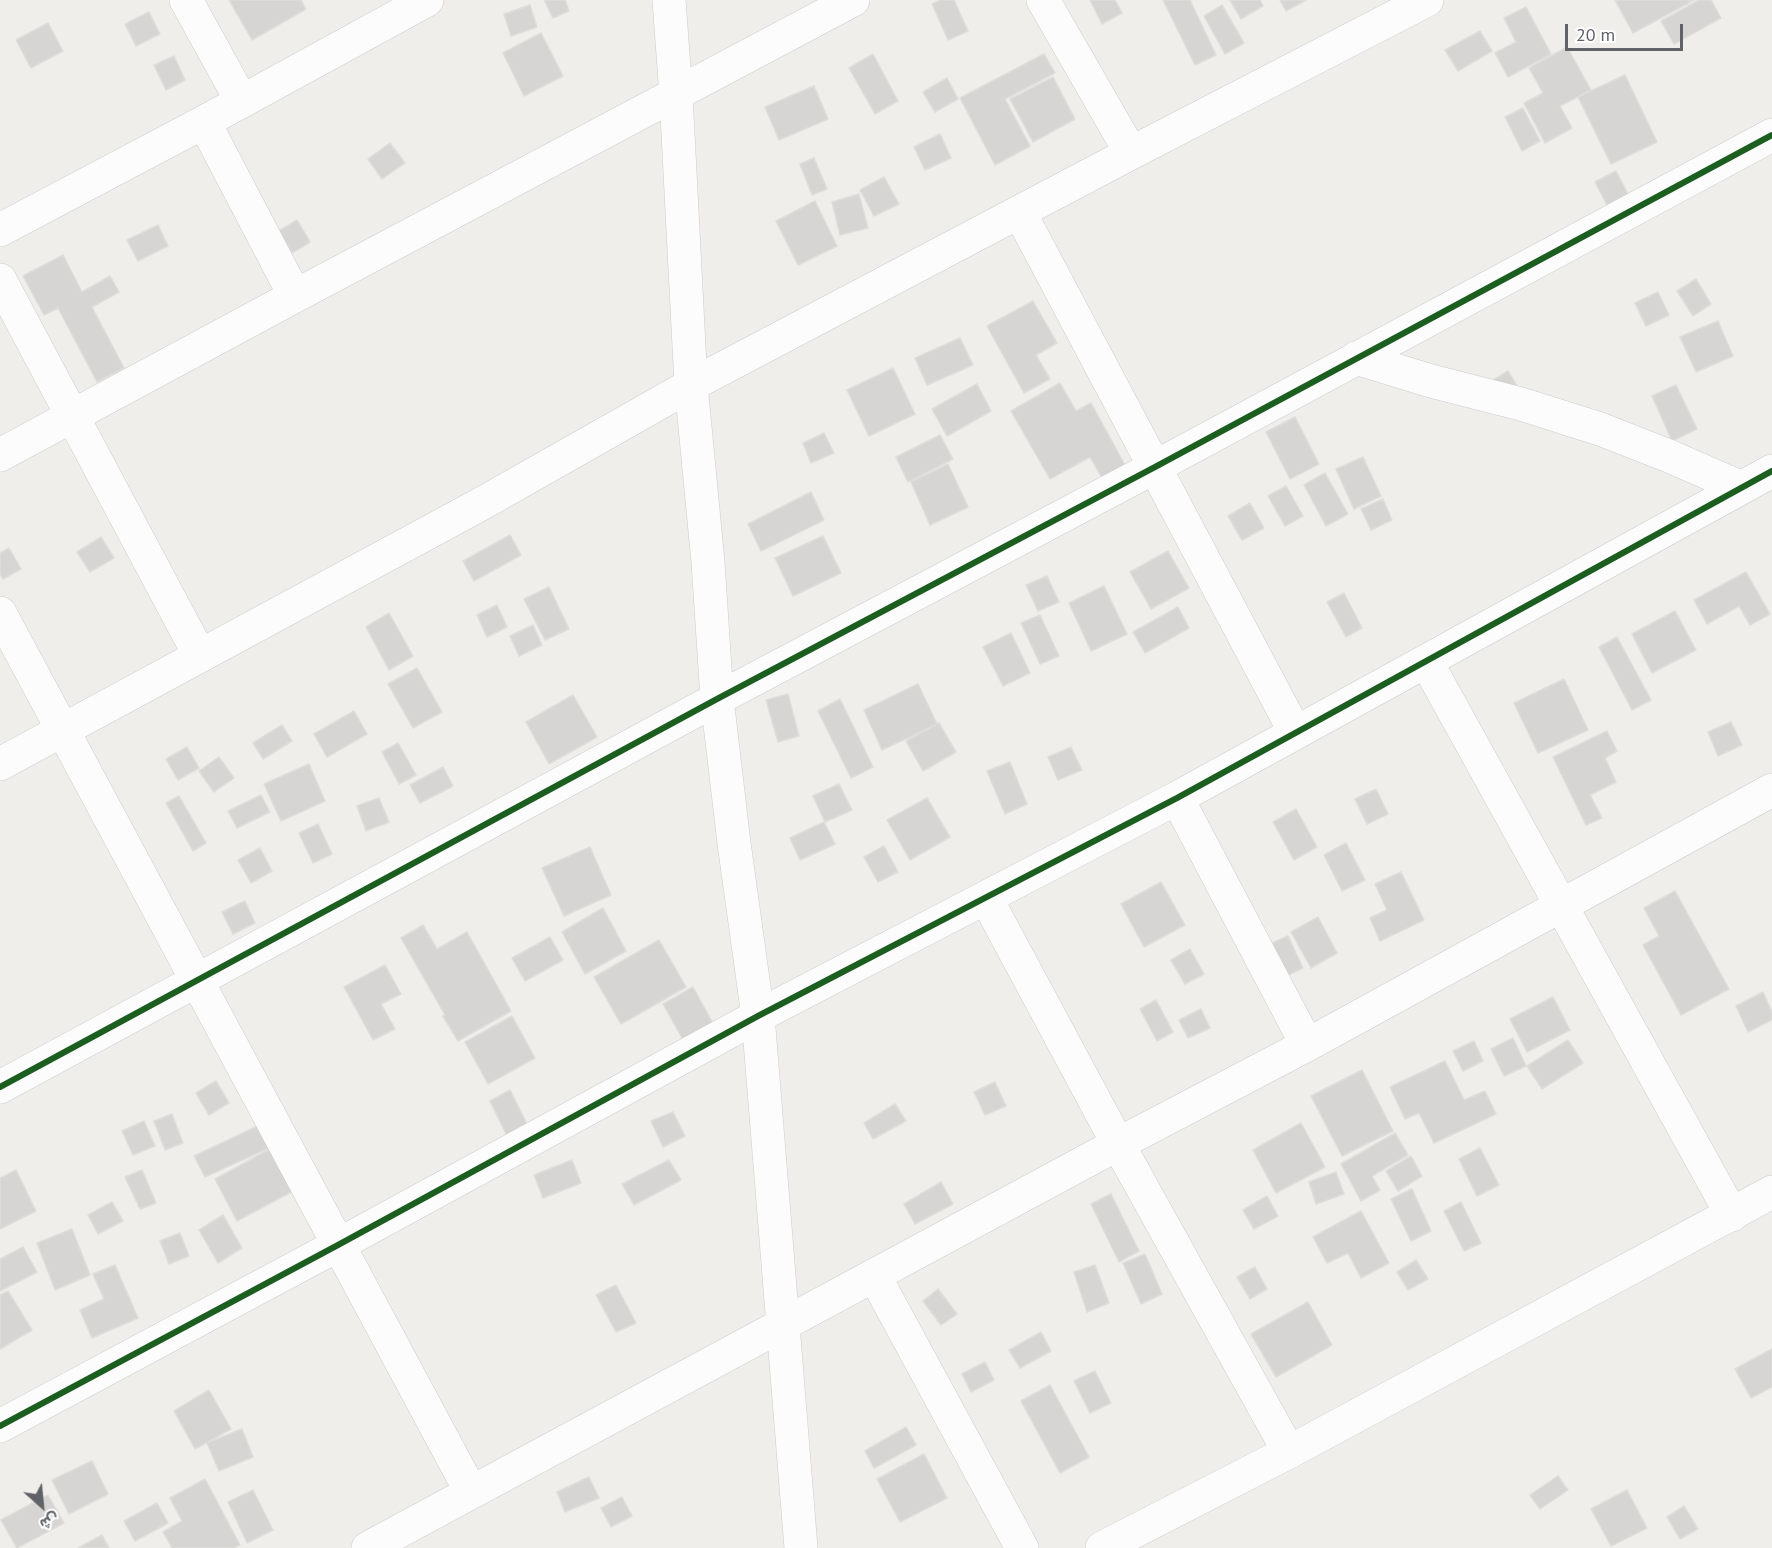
<!DOCTYPE html>
<meta charset="utf-8">
<style>
body{margin:0}
#map{position:relative;width:1772px;height:1548px;overflow:hidden;background:#efeeea;font-family:"PT Sans",Vazirmatn,sans-serif}
canvas{display:block}
.north{position:absolute;left:12px;top:1476px;width:60px;height:60px;-webkit-text-stroke:4px #fff;paint-order:stroke;rotate:153deg;font-size:16px;font-weight:700;line-height:24px;text-align:center;color:#5f6368}
.north::after{content:'';display:block;margin:auto;width:21px;height:27px;background:#5f6368;clip-path:polygon(50% 0,100% 100%,50% 72%,0 100%)}
.scale{position:absolute;left:1565px;top:24px;width:118px;height:27px;box-sizing:border-box;border:3px solid #5f6368;border-top:0;padding-left:8px;font-size:18px;line-height:21px;white-space:nowrap;color:#5f6368;-webkit-text-stroke:4px #fff;paint-order:stroke}
</style>
<div id="map">
<canvas width="1772" height="1548"></canvas>
<div class="north">ش</div>
<div class="scale">20 m</div>
</div>
<script>
const context = document.querySelector('canvas').getContext('2d');
context.lineJoin = 'round';
function fillPath(path, color) { context.fillStyle = color; context.fill(path, 'evenodd'); }
const poly = rows => new Path2D(rows.map(r => 'M' + r).join(''));
function strokePath(path, color, width, dash) { context.strokeStyle = color; context.lineWidth = width; context.lineCap = dash ? 'butt' : 'round'; context.setLineDash(dash || []); context.stroke(path); }
const building = poly([
 [229,0,301,0,306,9,252,40,229,0],
 [544,0,565,0,569,11,553,18,544,0],
 [941,0,954,0,968,31,948,40,932,4,941,0],
 [1090,0,1115,0,1122,13,1102,24,1090,0],
 [1163,0,1190,0,1216,55,1195,65,1163,0],
 [1230,0,1260,0,1263,6,1241,19,1230,0],
 [1280,0,1306,0,1286,11,1280,0],
 [1615,0,1694,0,1633,33,1615,0],
 [1699,0,1711,0,1721,18,1674,44,1661,21,1699,0],
 [530,5,537,27,511,36,504,14,530,5],
 [1222,5,1244,43,1225,54,1204,16,1222,5],
 [1526,7,1551,54,1508,77,1495,53,1516,42,1504,18,1526,7],
 [149,12,160,34,136,46,125,24,149,12],
 [48,23,63,51,31,68,16,40,48,23],
 [1480,31,1492,51,1458,71,1445,50,1480,31],
 [541,33,563,76,524,96,503,53,541,33],
 [1567,47,1591,90,1560,106,1572,128,1545,143,1524,103,1543,93,1529,68,1567,47],
 [873,54,898,101,875,114,849,68,873,54],
 [1044,54,1055,73,1005,99,1030,146,995,165,960,98,1044,54],
 [174,56,185,80,166,90,154,65,174,56],
 [1625,75,1657,142,1611,164,1578,97,1625,75],
 [1053,77,1075,119,1033,142,1010,99,1053,77],
 [947,78,958,99,935,112,923,92,947,78],
 [814,86,828,119,779,140,765,107,814,86],
 [1523,108,1540,141,1522,151,1505,117,1523,108],
 [940,134,951,158,925,170,914,147,940,134],
 [390,143,405,163,382,179,368,159,390,143],
 [814,158,827,189,812,195,800,164,814,158],
 [1616,171,1628,194,1607,205,1595,182,1616,171],
 [884,177,899,204,874,216,860,190,884,177],
 [859,194,868,228,840,235,832,202,859,194],
 [815,201,837,246,798,265,776,221,815,201],
 [297,220,310,242,292,253,279,231,297,220],
 [158,225,168,246,138,261,127,240,158,225],
 [63,255,82,292,110,276,119,292,92,307,124,368,97,382,58,308,44,315,23,276,63,255],
 [1696,279,1711,304,1693,316,1677,291,1696,279],
 [1658,292,1669,315,1646,326,1635,303,1658,292],
 [1033,301,1057,343,1036,355,1050,379,1024,393,987,326,1033,301],
 [1718,321,1733,356,1696,372,1680,337,1718,321],
 [960,338,973,365,927,385,915,358,960,338],
 [893,368,915,414,869,436,847,390,893,368],
 [1508,371,1522,394,1487,384,1508,371],
 [1060,383,1076,411,1091,403,1125,465,1102,478,1090,457,1050,479,1011,411,1060,383],
 [977,384,991,411,947,436,932,409,977,384],
 [1676,385,1697,429,1672,441,1652,396,1676,385],
 [1295,417,1319,464,1290,479,1266,432,1295,417],
 [824,433,834,453,811,463,803,443,824,433],
 [940,435,953,459,908,482,896,457,940,435],
 [1363,457,1381,496,1354,509,1336,469,1363,457],
 [948,464,968,507,930,525,911,482,948,464],
 [1325,473,1348,514,1326,526,1304,485,1325,473],
 [1286,486,1303,516,1285,526,1268,496,1286,486],
 [811,492,824,520,761,551,748,524,811,492],
 [1383,499,1392,520,1371,530,1361,509,1383,499],
 [1250,503,1264,528,1242,540,1228,516,1250,503],
 [510,535,521,555,474,581,463,561,510,535],
 [823,536,841,573,793,596,775,558,823,536],
 [101,537,114,558,90,572,77,552,101,537],
 [9,548,21,569,3,579,0,574,0,553,9,548],
 [1168,551,1189,588,1151,609,1130,572,1168,551],
 [1746,572,1770,614,1750,625,1739,606,1707,624,1694,600,1746,572],
 [1047,576,1059,602,1038,611,1026,585,1047,576],
 [1104,586,1127,634,1091,651,1069,603,1104,586],
 [549,587,569,629,545,640,524,599,549,587],
 [1344,593,1362,628,1346,637,1327,602,1344,593],
 [497,605,507,627,487,637,477,615,497,605],
 [1178,607,1189,628,1145,653,1133,632,1178,607],
 [1675,611,1696,650,1652,673,1632,634,1675,611],
 [389,613,413,656,389,670,366,627,389,613],
 [1040,615,1059,656,1040,664,1021,623,1040,615],
 [533,625,542,645,519,656,510,636,533,625],
 [1011,633,1030,673,1003,686,983,647,1011,633],
 [1617,637,1651,700,1632,710,1599,647,1617,637],
 [417,668,442,712,413,728,388,684,417,668],
 [1564,679,1588,730,1538,753,1514,703,1564,679],
 [918,684,937,724,882,750,864,710,918,684],
 [788,694,799,736,778,742,766,700,788,694],
 [573,695,597,737,549,764,526,722,573,695],
 [840,699,873,767,851,778,818,711,840,699],
 [354,711,367,734,327,757,314,734,354,711],
 [1731,722,1742,745,1718,756,1708,732,1731,722],
 [939,723,956,752,923,771,906,741,939,723],
 [282,725,292,741,263,759,253,743,282,725],
 [1607,731,1617,751,1605,758,1616,782,1590,795,1602,818,1586,825,1553,757,1607,731],
 [398,743,416,775,399,784,382,752,398,743],
 [187,747,199,768,178,780,166,759,187,747],
 [1071,747,1082,770,1058,780,1048,757,1071,747],
 [219,757,234,778,214,792,199,771,219,757],
 [1010,762,1027,804,1005,814,987,771,1010,762],
 [309,764,325,801,281,821,264,784,309,764],
 [443,767,453,786,420,803,410,785,443,767],
 [839,784,852,810,825,822,813,796,839,784],
 [1376,789,1388,814,1367,824,1355,799,1376,789],
 [261,795,270,812,237,828,228,811,261,795],
 [179,796,206,843,193,851,166,803,179,796],
 [379,798,389,822,366,831,357,806,379,798],
 [927,798,950,837,910,860,887,820,927,798],
 [1296,809,1317,847,1294,860,1273,822,1296,809],
 [824,822,835,844,800,860,790,838,824,822],
 [318,824,332,854,313,863,299,833,318,824],
 [1346,843,1365,880,1342,891,1324,855,1346,843],
 [884,846,898,872,878,882,864,857,884,846],
 [590,847,611,895,564,916,542,868,590,847],
 [260,848,272,871,251,883,238,860,260,848],
 [1401,872,1424,920,1380,941,1370,918,1387,910,1375,884,1401,872],
 [1161,882,1185,925,1144,947,1121,904,1161,882],
 [1675,891,1729,989,1681,1015,1643,945,1659,936,1644,908,1675,891],
 [245,901,255,923,233,934,222,912,245,901],
 [603,908,626,951,585,974,562,932,603,908],
 [1318,917,1337,953,1311,968,1291,932,1318,917],
 [423,925,437,949,467,932,511,1011,458,1041,443,1016,445,1015,401,938,423,925],
 [1288,936,1303,968,1280,979,1265,946,1288,936],
 [550,937,563,960,525,981,512,958,550,937],
 [659,940,686,987,621,1024,594,977,659,940],
 [1190,949,1204,974,1185,984,1171,960,1190,949],
 [385,965,401,994,381,1004,395,1029,373,1040,344,987,385,965],
 [693,987,716,1029,686,1045,663,1004,693,987],
 [1763,992,1772,1012,1772,1020,1748,1032,1736,1006,1763,992],
 [1553,997,1570,1030,1527,1052,1510,1019,1553,997],
 [1156,1000,1173,1032,1157,1041,1140,1009,1156,1000],
 [1201,1009,1210,1028,1188,1038,1179,1020,1201,1009],
 [512,1016,535,1058,488,1084,465,1042,512,1016],
 [1513,1038,1526,1066,1504,1076,1491,1049,1513,1038],
 [1568,1040,1583,1063,1542,1089,1527,1066,1568,1040],
 [1474,1041,1483,1061,1463,1071,1453,1051,1474,1041],
 [1445,1061,1464,1100,1485,1091,1496,1114,1434,1143,1419,1113,1405,1119,1390,1087,1445,1061],
 [1362,1070,1393,1131,1342,1156,1311,1096,1362,1070],
 [216,1081,229,1103,209,1115,196,1093,216,1081],
 [995,1082,1006,1106,985,1115,974,1092,995,1082],
 [510,1090,528,1126,507,1136,490,1101,510,1090],
 [895,1104,906,1121,873,1139,864,1123,895,1104],
 [673,1112,685,1136,663,1147,651,1121,673,1112],
 [172,1114,183,1143,165,1150,154,1121,172,1114],
 [144,1121,155,1146,133,1155,122,1131,144,1121],
 [1301,1123,1325,1167,1276,1193,1253,1150,1301,1123],
 [260,1125,271,1147,205,1177,194,1156,260,1125],
 [1395,1133,1408,1155,1372,1176,1380,1190,1361,1201,1341,1164,1395,1133],
 [1480,1148,1499,1185,1477,1196,1459,1159,1480,1148],
 [270,1149,293,1191,237,1221,215,1179,270,1149],
 [1411,1156,1422,1176,1398,1191,1386,1171,1411,1156],
 [572,1160,581,1183,543,1198,534,1175,572,1160],
 [669,1160,681,1180,634,1205,622,1184,669,1160],
 [16,1170,36,1211,0,1229,0,1178,16,1170],
 [142,1170,156,1203,140,1209,125,1177,142,1170],
 [1336,1172,1344,1194,1316,1204,1309,1182,1336,1172],
 [941,1182,953,1204,915,1224,904,1204,941,1182],
 [1412,1189,1431,1231,1411,1241,1391,1199,1412,1189],
 [1111,1194,1139,1251,1119,1262,1091,1204,1111,1194],
 [1267,1196,1278,1216,1254,1229,1243,1210,1267,1196],
 [112,1202,123,1221,98,1234,88,1215,112,1202],
 [1461,1202,1481,1243,1464,1251,1444,1211,1461,1202],
 [1361,1211,1389,1263,1361,1278,1348,1253,1327,1263,1313,1237,1361,1211],
 [223,1215,242,1248,218,1263,199,1230,223,1215],
 [72,1229,90,1275,55,1290,37,1243,72,1229],
 [180,1233,189,1256,169,1264,160,1241,180,1233],
 [23,1247,37,1272,0,1291,0,1259,23,1247],
 [1145,1254,1162,1294,1141,1304,1123,1263,1145,1254],
 [1416,1260,1428,1279,1408,1290,1397,1272,1416,1260],
 [115,1265,138,1318,92,1338,80,1310,104,1299,93,1274,115,1265],
 [1095,1265,1109,1303,1087,1312,1074,1272,1095,1265],
 [1255,1267,1267,1289,1250,1299,1237,1277,1255,1267],
 [616,1285,636,1323,616,1332,596,1295,616,1285],
 [938,1289,957,1314,941,1325,923,1301,938,1289],
 [8,1291,32,1330,0,1349,0,1295,8,1291],
 [1308,1302,1332,1345,1276,1377,1251,1334,1308,1302],
 [1041,1332,1051,1351,1020,1368,1009,1350,1041,1332],
 [1772,1349,1772,1387,1751,1398,1735,1369,1772,1349],
 [985,1362,994,1380,971,1392,962,1374,985,1362],
 [1095,1371,1111,1403,1090,1413,1074,1381,1095,1371],
 [1050,1385,1089,1457,1060,1473,1021,1401,1050,1385],
 [209,1390,231,1429,195,1449,174,1411,209,1390],
 [906,1427,916,1445,874,1468,865,1451,906,1427],
 [242,1429,253,1457,219,1471,207,1443,242,1429],
 [924,1454,947,1498,900,1522,877,1479,924,1454],
 [92,1461,108,1494,69,1514,52,1480,92,1461],
 [1558,1476,1568,1490,1540,1509,1530,1495,1558,1476],
 [589,1477,599,1498,565,1512,557,1492,589,1477],
 [205,1479,240,1545,234,1548,172,1548,163,1532,182,1521,170,1498,205,1479],
 [253,1490,273,1530,247,1543,228,1502,253,1490],
 [1627,1490,1647,1528,1611,1546,1591,1509,1627,1490],
 [48,1495,64,1523,17,1548,1,1520,48,1495],
 [622,1497,632,1516,611,1527,601,1508,622,1497],
 [157,1503,168,1523,135,1541,124,1521,157,1503],
 [1684,1506,1698,1529,1680,1539,1667,1517,1684,1506],
 [102,1535,109,1548,78,1548,102,1535]
]);
fillPath(building, '#d6d5d3');
strokePath(building, '#deddd9', 1.5);
const minor = poly([
 [186,0,241,100],
 [669,0,676,95,691,385,708,562,717,699,734,843,758,1016,801,1548],
 [1043,0,1131,153],
 [204,122,295,296],
 [1020,213,1295,732],
 [0,230,204,122,427,0],
 [0,280,200,656],
 [1356,358,1431,381,1521,404,1600,429,1669,456,1740,487],
 [0,455,295,296,853,0],
 [0,613,471,1492],
 [1426,661,1732,1215],
 [0,764,481,504,691,385,1131,153,1427,0],
 [1177,798,1307,1045],
 [986,898,1118,1144,1289,1452],
 [0,1087,717,699,1155,467,1772,135],
 [874,1275,1022,1548],
 [0,1426,338,1245,758,1016,1177,798,1772,471],
 [368,1548,1118,1144,1307,1045,1772,790]
]);
const secondary = poly([
 [1102,1548,1289,1452,1772,1192]
]);
strokePath(minor, '#cbcccc', 34);
strokePath(secondary, '#cacacb', 34);
strokePath(minor, '#fdfcfc', 33);
strokePath(secondary, '#fdfcfc', 33);
strokePath(poly([
 [0,1087,717,699,1155,467,1772,135],
 [0,1426,338,1245,758,1016,1177,798,1772,471]
]), '#1b5e20', 6);
</script>
